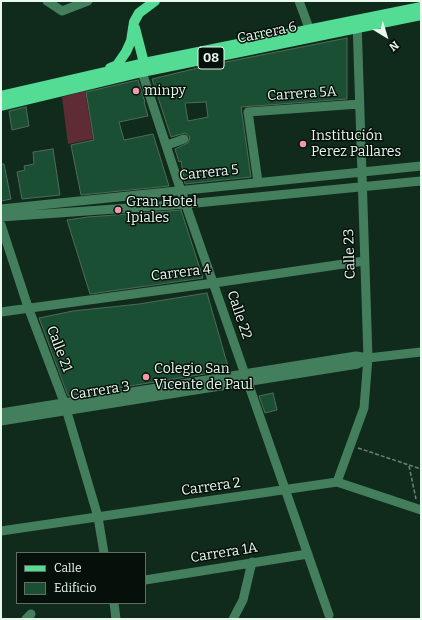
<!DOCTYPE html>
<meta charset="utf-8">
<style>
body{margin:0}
#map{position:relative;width:422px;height:620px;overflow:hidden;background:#102b1c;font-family:Bitter,serif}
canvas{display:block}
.frame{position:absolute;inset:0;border:2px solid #e9f9ee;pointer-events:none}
.legend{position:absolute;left:16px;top:552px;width:130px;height:52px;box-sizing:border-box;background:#06100a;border:1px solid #616d65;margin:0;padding:5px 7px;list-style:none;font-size:12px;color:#e9f9ee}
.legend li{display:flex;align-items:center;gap:8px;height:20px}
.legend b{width:20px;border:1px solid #616d65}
.north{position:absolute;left:366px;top:16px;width:40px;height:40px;-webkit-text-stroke:3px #06100a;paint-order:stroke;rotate:142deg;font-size:11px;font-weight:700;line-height:16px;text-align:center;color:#e9f9ee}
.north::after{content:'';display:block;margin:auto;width:14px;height:18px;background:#e9f9ee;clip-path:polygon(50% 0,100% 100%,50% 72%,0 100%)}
</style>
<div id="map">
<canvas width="422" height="620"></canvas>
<div class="frame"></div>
<ul class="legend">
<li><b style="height:5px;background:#54dc94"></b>Calle</li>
<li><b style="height:11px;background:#1a4f33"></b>Edificio</li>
</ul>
<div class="north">N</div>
</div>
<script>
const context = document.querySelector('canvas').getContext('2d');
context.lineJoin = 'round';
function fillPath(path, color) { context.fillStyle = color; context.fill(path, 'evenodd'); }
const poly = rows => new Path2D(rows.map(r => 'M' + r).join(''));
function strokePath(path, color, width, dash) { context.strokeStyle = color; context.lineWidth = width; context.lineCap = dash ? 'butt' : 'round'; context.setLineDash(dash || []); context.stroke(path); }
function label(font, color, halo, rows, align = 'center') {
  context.font = font + ' Bitter,serif'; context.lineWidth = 3; context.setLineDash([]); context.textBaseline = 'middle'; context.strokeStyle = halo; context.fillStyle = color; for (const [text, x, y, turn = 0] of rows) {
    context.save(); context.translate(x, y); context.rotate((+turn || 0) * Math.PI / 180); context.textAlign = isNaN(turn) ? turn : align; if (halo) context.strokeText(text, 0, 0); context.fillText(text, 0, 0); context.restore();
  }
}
fillPath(poly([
 [85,91,93,139,68,144,62,97]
]), '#5f2c35');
const building = poly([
 [347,38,347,99,241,107,251,177,185,184,181,161,179,162,175,149,188,143,190,137,185,133,171,137,152,79,206,66,347,38],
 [206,102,208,117,188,121,185,103,206,102],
 [138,80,145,102,144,102,148,116,119,122,124,140,153,134,169,186,81,195,71,145,94,140,86,92,138,80],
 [26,107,29,126,12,130,9,111,26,107],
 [53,149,60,195,22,199,17,172,25,170,24,166,34,164,33,152,53,149],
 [1,164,4,164,11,199,1,201,1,164],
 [181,210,203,278,90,294,67,220,88,217,181,210],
 [207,293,229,370,68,396,39,318,73,311,139,304,207,293],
 [273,393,277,410,265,413,259,396,273,393]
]);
fillPath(building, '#1a4f33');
strokePath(building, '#4f6b59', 1);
strokePath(poly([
 [358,448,421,469],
 [409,466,416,499]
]), '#6d8376', 1.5, [4, 2]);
strokePath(poly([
 [47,1,62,11,88,1],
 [299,1,312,36],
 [142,72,180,188,329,615],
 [170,144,184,139],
 [258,182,248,112,359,104],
 [1,209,421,166],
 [1,217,186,204,421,181],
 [1,225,28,307,64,402,98,517,104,553],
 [1,312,214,283,364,261],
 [1,413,356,356,368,358,421,352],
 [1,421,358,364,368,358],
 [337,482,364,408,368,358,357,21],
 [1,531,337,482,421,510],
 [145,580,308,554],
 [114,603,116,619],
 [26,619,31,614],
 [233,619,243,600,252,562]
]), '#447f5d', 9);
strokePath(poly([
 [135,28,144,63,143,68],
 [110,68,117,65,126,52,131,41,134,22,139,13,155,1],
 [1,96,144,63,421,7],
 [1,106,142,72,421,15]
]), '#54dc94', 10);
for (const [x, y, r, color] of [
 [136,91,4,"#f39aa8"],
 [303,144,4,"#f39aa8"],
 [118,210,4,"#f39aa8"],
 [146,377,4,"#f39aa8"]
]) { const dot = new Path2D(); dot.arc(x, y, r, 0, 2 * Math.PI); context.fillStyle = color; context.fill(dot); strokePath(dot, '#06100a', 1.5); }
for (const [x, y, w] of [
 [211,58,26]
]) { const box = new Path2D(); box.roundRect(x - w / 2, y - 11, w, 22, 3); context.fillStyle = '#06100a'; context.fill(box); strokePath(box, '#e9f9ee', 1); }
label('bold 13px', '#e9f9ee', null, [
 ["08",211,58]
]);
label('14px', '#e9f9ee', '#06100a', [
 ["Carrera 6",267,33,-12],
 ["Carrera 5A",302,94,-4],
 ["Carrera 5",209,173,-6],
 ["Calle 23",350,254,-92],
 ["Carrera 4",181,273,-7],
 ["Calle 22",239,315,71],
 ["Calle 21",59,349,69],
 ["Carrera 3",100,391,-9],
 ["Carrera 2",211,487,-8],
 ["Carrera 1A",224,553,-9]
]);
label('14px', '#e9f9ee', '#06100a', [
 ["minpy",144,91],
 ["Institución",311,136],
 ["Perez Pallares",311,152],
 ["Gran Hotel",126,202],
 ["Ipiales",126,218],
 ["Colegio San",154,369],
 ["Vicente de Paul",154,385]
], 'left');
</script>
